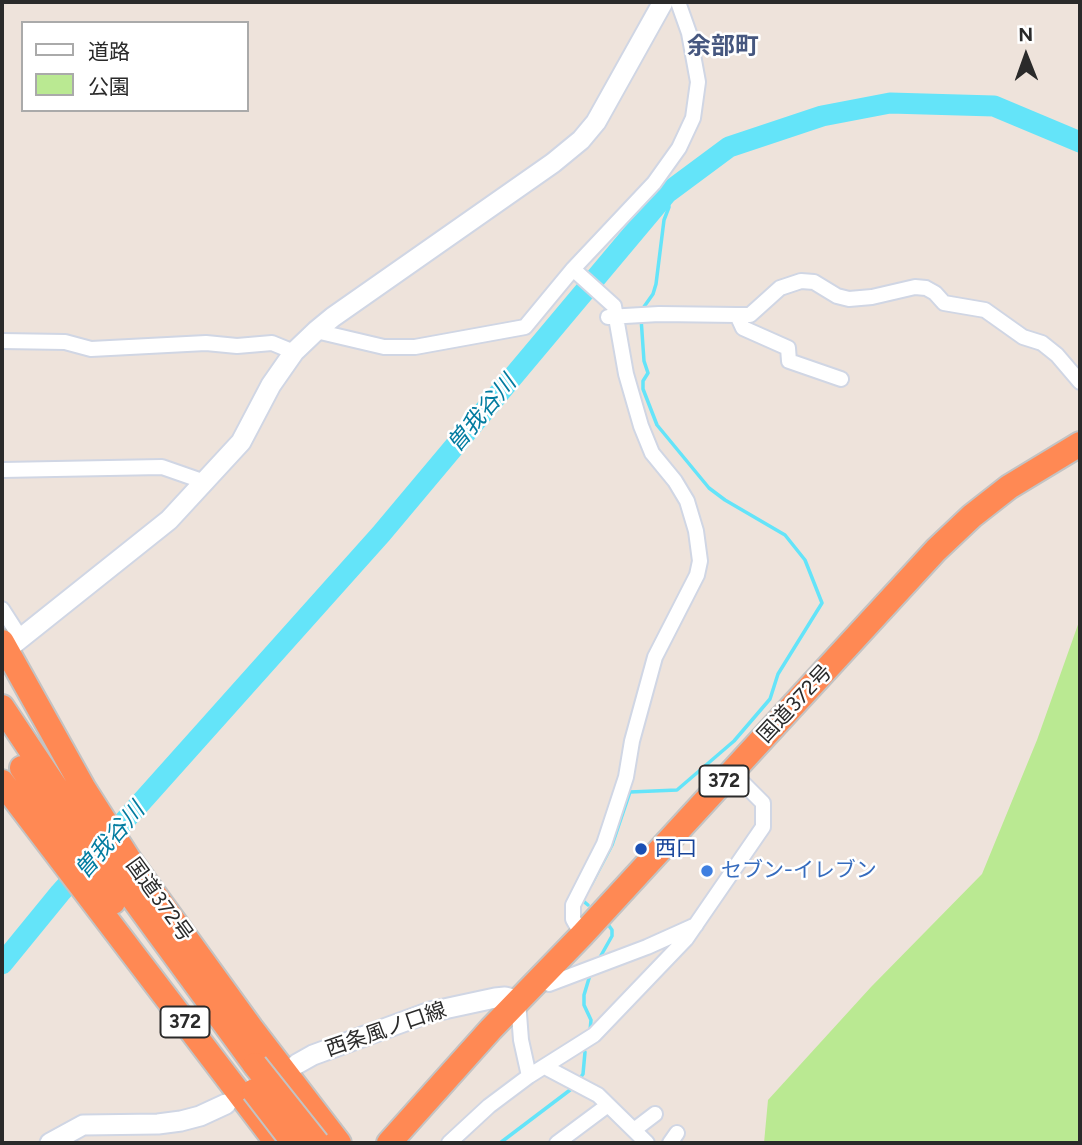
<!DOCTYPE html>
<meta charset="utf-8">
<style>
body{margin:0}
#map{position:relative;width:1082px;height:1145px;overflow:hidden;background:#eee3db;font-family:Figtree,"Noto Sans JP",sans-serif}
canvas{display:block}
.frame{position:absolute;inset:0;border:4px solid #2a2a2a;pointer-events:none}
.legend{position:absolute;left:21px;top:21px;width:228px;height:91px;box-sizing:border-box;background:#fff;border:2px solid #aaa;margin:0;padding:9px 12px;list-style:none;font-size:21px;color:#2a2a2a}
.legend li{display:flex;align-items:center;gap:14px;height:35px}
.legend b{width:35px;border:2px solid #aaa}
.north{position:absolute;left:991px;top:21px;width:70px;height:70px;-webkit-text-stroke:5px #fff;paint-order:stroke;rotate:359deg;font-size:19px;font-weight:700;line-height:28px;text-align:center;color:#2a2a2a}
.north::after{content:'';display:block;margin:auto;width:24px;height:32px;background:#2a2a2a;clip-path:polygon(50% 0,100% 100%,50% 72%,0 100%)}
</style>
<div id="map">
<canvas width="1082" height="1145"></canvas>
<div class="frame"></div>
<ul class="legend">
<li><b style="height:9px;background:#fff"></b>道路</li>
<li><b style="height:19px;background:#bae992"></b>公園</li>
</ul>
<div class="north">N</div>
</div>
<script>
const context = document.querySelector('canvas').getContext('2d');
context.lineJoin = 'round';
function fillPath(path, color) { context.fillStyle = color; context.fill(path, 'evenodd'); }
const poly = rows => new Path2D(rows.map(r => 'M' + r).join(''));
function strokePath(path, color, width, dash) { context.strokeStyle = color; context.lineWidth = width; context.lineCap = dash ? 'butt' : 'round'; context.setLineDash(dash || []); context.stroke(path); }
function label(font, color, halo, rows, align = 'center') {
  context.font = font + ' Figtree,"Noto Sans JP",sans-serif'; context.lineWidth = 5; context.setLineDash([]); context.textBaseline = 'middle'; context.strokeStyle = halo; context.fillStyle = color; for (const [text, x, y, turn = 0] of rows) {
    context.save(); context.translate(x, y); context.rotate((+turn || 0) * Math.PI / 180); context.textAlign = isNaN(turn) ? turn : align; if (halo) context.strokeText(text, 0, 0); context.fillText(text, 0, 0); context.restore();
  }
}
fillPath(poly([
 [1080,619,1080,1143,764,1143,768,1100,871,987,982,874,1037,740]
]), '#bae992');
strokePath(poly([
 [641,311,653,294,656,284,664,220,669,207,667,193],
 [591,885,612,845,630,792,677,790,734,741,770,699,778,674,822,603,805,560,785,535,725,500,709,488,657,425,643,389,643,381,648,373,644,361,641,318],
 [583,898,582,900,588,905],
 [599,959,612,936,612,930,607,923],
 [590,975,584,995,584,1005,591,1020,590,1031],
 [578,1081,583,1074,585,1052],
 [500,1143,574,1087]
]), '#64e4f9', 3.5);
strokePath(poly([
 [2,964,60,893,381,534,667,193,729,147,822,116,890,103,994,106,1080,142]
]), '#64e4f9', 21);
const street = poly([
 [573,269,614,306,626,374,641,426,652,453,675,481,687,501,696,531,700,561,697,575,655,657,632,741,626,777,604,844,573,905,573,919,582,935],
 [737,315,750,315,780,288,801,281,814,282,837,296,849,299,872,297,915,287,926,288,935,293,944,303,985,310,1023,337,1042,343,1057,355,1080,382],
 [608,317,659,314,737,315,743,328,788,348,789,361,841,379],
 [316,331,384,347,415,347,525,327,573,269,654,183,679,148,693,118,698,82,689,33,678,2],
 [2,341,65,342,91,349,206,343,237,346,272,343,294,352],
 [2,470,162,467,205,482],
 [2,609,20,637],
 [538,979,549,984,647,947,696,925],
 [518,1001,521,1040,529,1076],
 [545,1067,598,1095,647,1143],
 [634,1130,655,1114],
 [449,1143,489,1106,529,1076,594,1035,686,939,763,827,763,803,732,772],
 [557,1143,608,1105],
 [670,1143,677,1133]
]);
const secondary = poly([
 [6,650,169,520,241,442,271,385,294,352,316,331,333,317,553,163,581,140,596,122,663,2],
 [297,1064,313,1055,430,1012,495,998,505,997,518,1000],
 [50,1143,83,1125,158,1124,181,1121,200,1116,226,1104]
]);
const highway = poly([
 [2,642,84,789,128,858,251,1028,339,1143],
 [2,707,94,845,255,1065],
 [22,768,113,902],
 [2,782,277,1143],
 [389,1143,491,1029,582,935,936,550,972,516,1009,487,1080,444]
]);
strokePath(street, '#d0d6e4', 18);
strokePath(secondary, '#d0d6e4', 23);
strokePath(highway, '#c3c3c3', 28);
strokePath(street, '#fff', 14);
strokePath(secondary, '#fff', 19);
strokePath(highway, '#ff8954', 24);
const highwayBridge = poly([
 [255,1065,317,1143],
 [254,1091,294,1143]
]);
strokePath(highwayBridge, '#c3c3c3', 28, []);
strokePath(highwayBridge, '#ff8954', 24);
for (const [x, y, r, color] of [
 [641,849,7,"#1a4fb4"],
 [707,871,7,"#3f7fe0"]
]) { const dot = new Path2D(); dot.arc(x, y, r, 0, 2 * Math.PI); context.fillStyle = color; context.fill(dot); strokePath(dot, '#fff', 2.5); }
for (const [x, y, w] of [
 [724,781,49],
 [185,1022,49]
]) { const box = new Path2D(); box.roundRect(x - w / 2, y - 15.5, w, 31, 5); context.fillStyle = '#fff'; context.fill(box); strokePath(box, '#2a2a2a', 2); }
label('bold 19px', '#2a2a2a', null, [
 ["372",724,781],
 ["372",185,1022]
]);
label('21px', '#2a2a2a', '#fff', [
 ["国道372号",795,704,-47],
 ["国道372号",159,900,54],
 ["西条風ノ口線",386,1030,-19]
]);
label('21px', '#164399', '#fff', [
 ["西口",655,849]
], 'left');
label('21px', '#366cbe', '#fff', [
 ["セブン-イレブン",721,871]
], 'left');
label('italic 23px', '#027ca0', '#fff', [
 ["曽我谷川",482,414,-50],
 ["曽我谷川",110,841,-49]
]);
label('bold 24px', '#46577f', '#fff', [
 ["余部町",723,47]
]);
</script>
